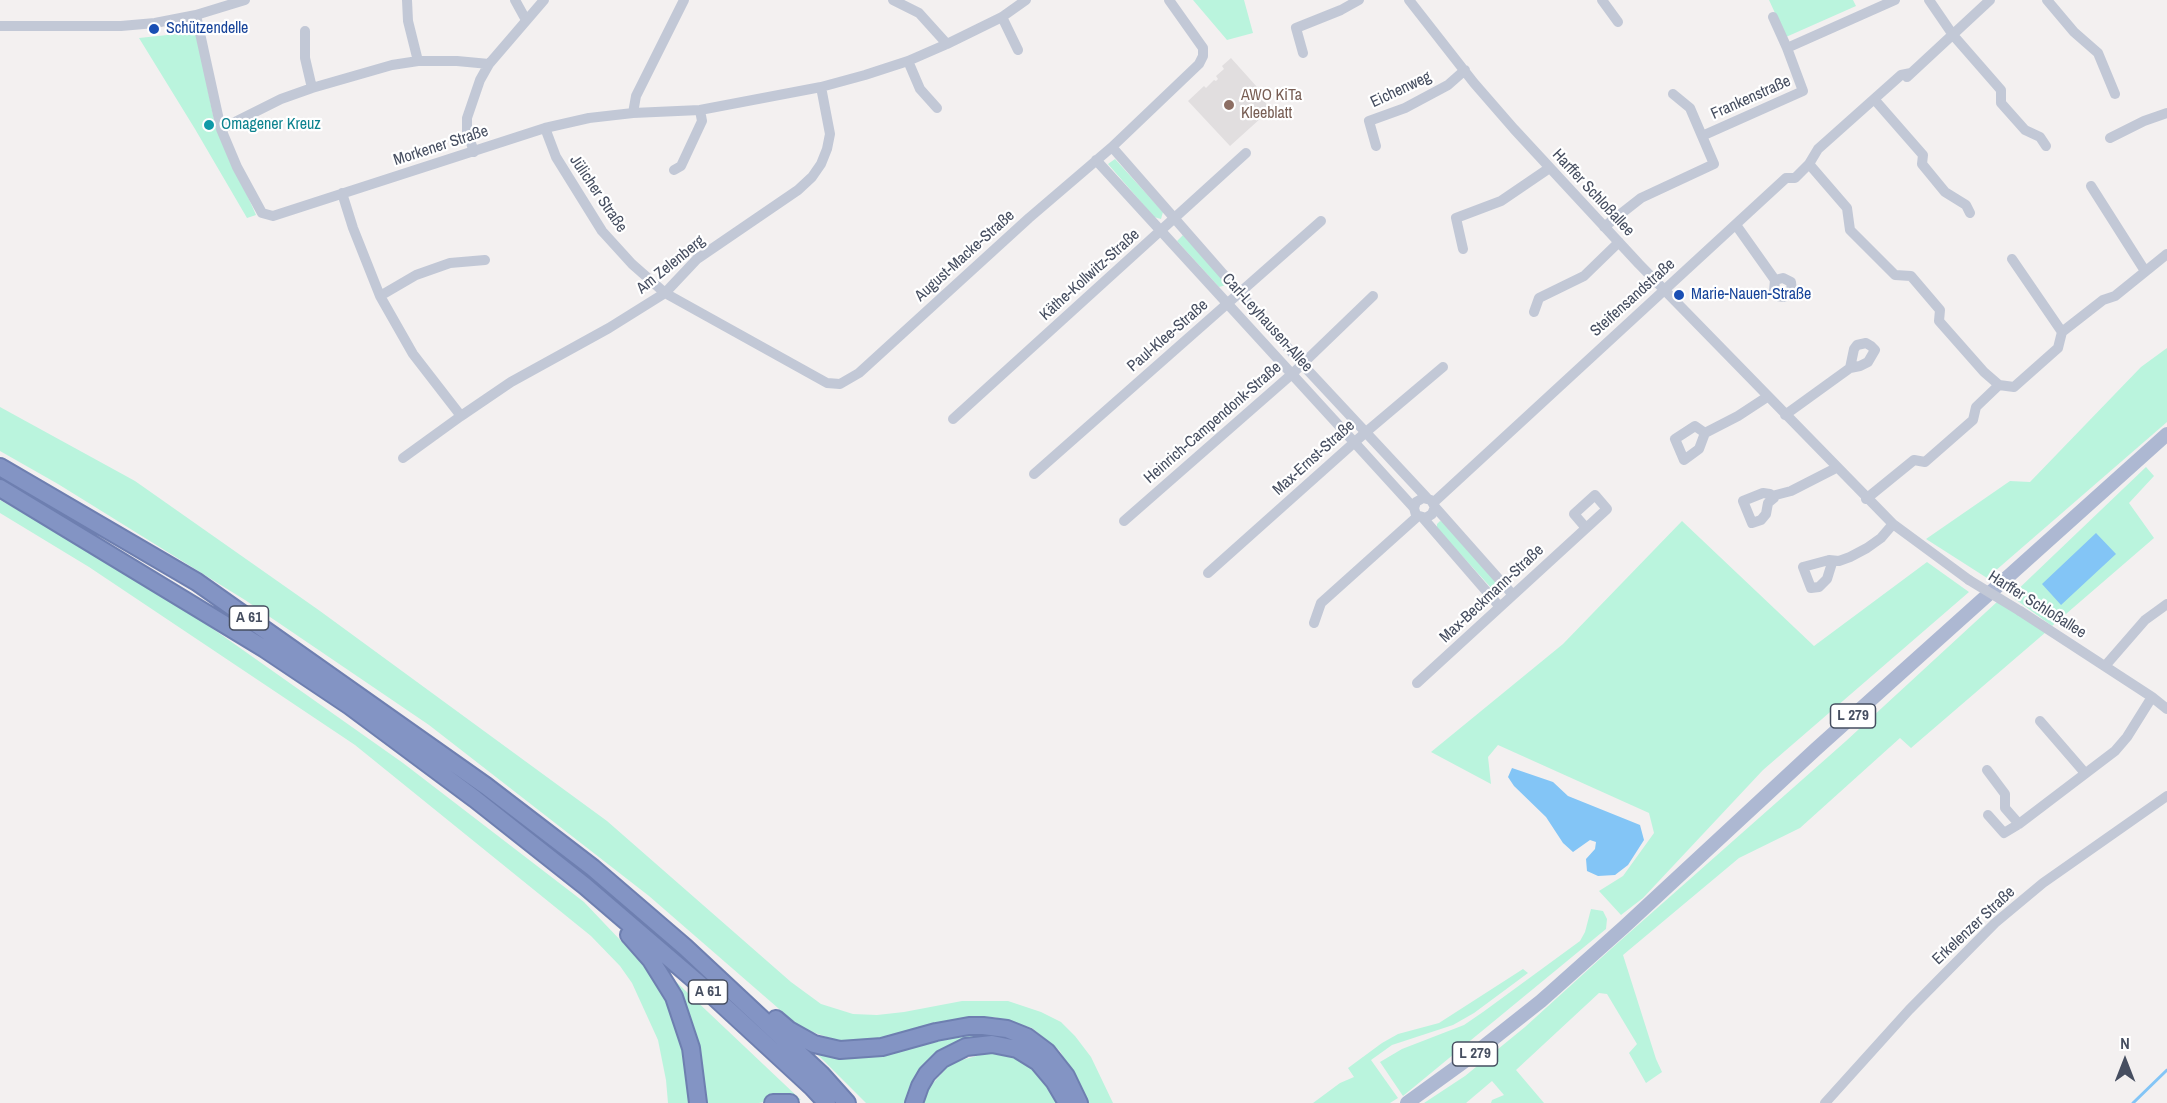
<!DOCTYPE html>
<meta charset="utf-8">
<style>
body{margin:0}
#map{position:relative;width:2167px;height:1103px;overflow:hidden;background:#f3f0f0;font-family:"Archivo Narrow",sans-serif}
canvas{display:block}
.north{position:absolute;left:2095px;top:1031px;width:60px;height:60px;-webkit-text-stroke:4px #fff;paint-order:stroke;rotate:0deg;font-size:16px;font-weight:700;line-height:24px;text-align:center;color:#464e60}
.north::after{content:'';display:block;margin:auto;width:21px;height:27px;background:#464e60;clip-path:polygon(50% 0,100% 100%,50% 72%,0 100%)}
</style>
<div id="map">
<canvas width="2167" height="1103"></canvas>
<div class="north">N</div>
</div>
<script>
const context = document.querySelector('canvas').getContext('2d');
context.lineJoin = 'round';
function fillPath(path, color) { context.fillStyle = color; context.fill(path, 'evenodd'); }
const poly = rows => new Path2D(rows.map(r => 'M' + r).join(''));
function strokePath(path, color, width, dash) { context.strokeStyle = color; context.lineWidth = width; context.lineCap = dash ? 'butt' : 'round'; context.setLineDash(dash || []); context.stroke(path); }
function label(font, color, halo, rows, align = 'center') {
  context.font = font + ' "Archivo Narrow",sans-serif'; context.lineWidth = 4.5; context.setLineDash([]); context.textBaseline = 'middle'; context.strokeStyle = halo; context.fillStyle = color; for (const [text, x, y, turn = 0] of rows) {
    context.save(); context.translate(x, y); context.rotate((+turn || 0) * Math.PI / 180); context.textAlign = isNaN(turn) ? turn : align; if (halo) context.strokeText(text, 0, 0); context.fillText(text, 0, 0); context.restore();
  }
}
fillPath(poly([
 [1231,58,1266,97,1263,100,1271,109,1230,146,1188,101,1204,86,1206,88,1214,80,1216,81,1218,79,1216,76,1224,69,1222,66]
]), '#e1dedf');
fillPath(poly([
 [1193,0,1244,0,1253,33,1227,40],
 [1769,0,1853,0,1856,6,1786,37],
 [196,32,214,120,256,215,247,218,195,129,139,38],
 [1115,159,1163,212,1161,219,1154,217,1108,164],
 [1183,235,1226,282,1226,285,1219,287,1177,241],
 [2167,348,2167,422,1987,578,1926,539,2010,481,2030,482,2141,367],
 [0,407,135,481,320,611,607,821,791,982,821,1004,853,1014,877,1015,904,1012,962,1001,1008,1001,1041,1012,1061,1022,1075,1036,1091,1057,1113,1103,1087,1103,1060,1051,1032,1028,994,1017,965,1018,894,1037,862,1042,838,1041,801,1028,649,896,429,725,245,600,58,484,0,451],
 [2146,467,2154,476,2129,503,2154,538,2052,626,2011,596],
 [0,500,77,544,199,619,403,763,584,902,643,964,668,1006,682,1047,689,1103,668,1103,666,1080,658,1040,632,983,620,966,591,936,355,745,89,567,0,513],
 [1440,521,1444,522,1501,585,1500,589,1493,590,1437,528,1437,524],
 [1682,521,1814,646,1927,562,1969,592,1763,770,1643,898,1621,915,1599,891,1623,876,1654,833,1649,813,1498,745,1488,757,1491,784,1431,752,1563,644],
 [1998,601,2046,632,1911,748,1900,738,1800,828,1739,858,1623,955,1656,1059,1662,1072,1646,1083,1629,1053,1637,1044,1607,994,1599,993,1516,1070,1544,1103,1491,1103,1492,1100,1504,1095,1492,1081,1466,1103,1424,1103,1465,1076,1525,1027,1612,948,1846,741],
 [1591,909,1603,911,1607,919,1606,929,1403,1096,1380,1062,1402,1049,1464,1025,1483,1012,1580,941,1585,932],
 [1523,969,1528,973,1474,1013,1453,1025,1392,1045,1371,1060,1398,1098,1390,1103,1313,1103,1340,1083,1354,1077,1348,1068,1382,1043,1398,1034,1439,1023],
 [671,977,801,1100,781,1098,759,1103,702,1103],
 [970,1032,1012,1036,1039,1059,967,1042,907,1103,866,1103,813,1050],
 [991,1052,1013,1056,1037,1071,1053,1094,1057,1103,924,1103,926,1091,951,1063]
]), '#baf4dd');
fillPath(poly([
 [2096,533,2116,554,2061,605,2042,584],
 [1512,768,1553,782,1568,796,1640,825,1644,840,1628,865,1615,875,1598,876,1587,871,1586,859,1595,849,1596,842,1590,840,1573,852,1563,843,1546,817,1514,786,1508,777]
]), '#83c5f6');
strokePath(poly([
 [2133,1103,2167,1070]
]), '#83c5f6', 3);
const highway = poly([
 [0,467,197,582,486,786,593,868,685,947,821,1074,847,1103],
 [0,488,265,649,350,706,475,799,585,886,711,994,812,1087,827,1103],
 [629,935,651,960,674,997,691,1048,698,1103],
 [776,1019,789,1030,814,1044,840,1050,882,1047,936,1032,969,1026,983,1026,1007,1029,1027,1037,1047,1052,1066,1076,1079,1103],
 [773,1103,790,1103],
 [914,1103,920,1086,927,1074,942,1059,966,1047,992,1044,1017,1049,1038,1062,1054,1081,1067,1103]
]);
strokePath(highway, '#6e7fb0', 20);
strokePath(poly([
 [407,0,408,21,418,61],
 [515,0,526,20],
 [893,0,919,13,947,44],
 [1409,0,1474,83,1514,129,1639,264,1893,524,1969,580],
 [1602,0,1618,22],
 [1929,0,1953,35,2001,90,2001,103,2025,130,2040,137,2046,146],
 [2047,0,2074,32,2098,53,2115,94],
 [196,15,221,129,237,167,262,213,273,216,545,128,589,118,633,113,700,110,821,87,865,75,908,61,947,44,1002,17,1026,0],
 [1002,17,1018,50],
 [1773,17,1787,48],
 [0,26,121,26,155,23,196,15,245,0],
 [305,31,305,58,312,88],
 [1303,53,1296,28,1341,10,1359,0],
 [908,61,920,89,937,108],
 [1907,77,1990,0],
 [1874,99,1923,155,1922,164,1945,192,1966,205,1970,213],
 [633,113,636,96,684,0],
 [545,128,556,157,602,231,632,264,665,293,827,383,840,384,859,373,1029,218,1112,147,1199,64,1203,56,1203,48,1169,0],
 [221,129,281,99,312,88,392,65,418,61,457,61,489,64],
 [1702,136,1803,91,1787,48,1895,0],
 [2110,138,2144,121,2167,113],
 [1376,146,1369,121,1405,108,1448,85,1465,70],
 [1112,147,1302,364,1427,498],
 [474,152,467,131,467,118,480,80,489,64,544,0],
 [1096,160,1354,442,1414,508,1416,515,1426,518,1432,514,1435,507,1431,500,1423,498,1416,502,1414,508],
 [1809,164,1847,208,1850,230,1895,275,1911,276,1940,310,1939,321,1984,372,1999,385],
 [674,170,681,166,702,121,700,110],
 [2091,186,2145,271],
 [342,193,353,228,380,296,413,354,461,416,511,382,609,328,665,293,697,259,798,190,812,177,821,164,827,149,830,134,821,87],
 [1736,225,1775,280,1783,278,1791,282,1792,292,1784,297,1777,296,1774,291,1775,280],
 [1604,227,1641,198,1714,164,1690,108,1673,94],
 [1463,249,1456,218,1501,201,1548,169],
 [2012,259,2062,332],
 [380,296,416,275,450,263,485,260],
 [1534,312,1539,298,1584,276,1619,242],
 [1785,415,1850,368,1854,349,1857,345,1866,343,1871,346,1875,350,1868,362,1860,366,1850,368],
 [953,419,1246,153],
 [1705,433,1699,449,1684,460,1675,439,1695,426,1705,433,1738,416,1767,397],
 [403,458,461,416],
 [1034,474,1321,221],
 [1772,496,1774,498,1768,503,1766,514,1761,520,1752,523,1743,501,1763,493,1770,494,1772,496,1791,491,1836,468],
 [1866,499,1914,460,1925,462,1973,420,1976,407,1999,385,2014,387,2058,348,2062,332,2103,300,2115,296,2167,254],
 [1433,503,1786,178,1795,178,1809,164,1818,149,1901,75,1911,73],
 [1435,507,1513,595],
 [1423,518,1500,607],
 [1124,521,1292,374,1373,296],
 [1829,560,1832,563,1827,579,1819,587,1811,588,1803,567,1829,560,1839,561,1850,557,1867,548,1881,538,1893,524],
 [1208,573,1366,432,1443,367],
 [2020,611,2152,697,2167,709],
 [1314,623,1321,603,1418,516],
 [2105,666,2145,620,2167,604],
 [1417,683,1607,509,1595,495,1574,514,1586,528],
 [2040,721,2085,773],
 [1987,770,2005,794,2005,808,2019,824],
 [1988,815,2004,833,2019,824,2115,751,2127,737,2152,697],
 [1825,1103,1909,1010,1995,923,2043,883,2167,796]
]), '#c2c8d6', 10);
strokePath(poly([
 [1407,1103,1469,1058,1541,1001,1624,927,1816,749,2167,434]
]), '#adb8d2', 14);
strokePath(highway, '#8394c4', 16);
strokePath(poly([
 [1969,580,2020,611]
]), '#c2c8d6', 10);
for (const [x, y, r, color] of [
 [154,29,6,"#1a4fb4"],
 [1229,105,6,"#8d6e63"],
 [209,125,6,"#0f9aa8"],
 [1679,295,6,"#1a4fb4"]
]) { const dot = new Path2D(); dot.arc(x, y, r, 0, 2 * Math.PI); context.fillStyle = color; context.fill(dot); strokePath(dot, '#fff', 2); }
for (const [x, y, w] of [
 [249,618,39],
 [1853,716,45],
 [708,992,39],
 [1475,1054,45]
]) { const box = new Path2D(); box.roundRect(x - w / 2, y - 12, w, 24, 4.5); context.fillStyle = '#fff'; context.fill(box); strokePath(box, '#464e60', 1.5); }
label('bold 15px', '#464e60', null, [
 ["A 61",249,618],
 ["L 279",1853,716],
 ["A 61",708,992],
 ["L 279",1475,1054]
]);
label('16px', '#164399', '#fff', [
 ["Schützendelle",166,29],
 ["Marie-Nauen-Straße",1691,295]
], 'left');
label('16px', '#464e60', '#fff', [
 ["Eichenweg",1401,90,-25],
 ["Frankenstraße",1751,98,-24],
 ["Morkener Straße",441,146,-18],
 ["Harffer Schloßallee",1593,193,47],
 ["Jülicher Straße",598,194,56],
 ["August-Macke-Straße",965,256,-42],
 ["Am Zelenberg",671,265,-39],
 ["Käthe-Kollwitz-Straße",1090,275,-42],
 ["Steifensandstraße",1633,298,-42],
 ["Carl-Leyhausen-Allee",1267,323,48],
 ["Paul-Klee-Straße",1168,336,-41],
 ["Heinrich-Campendonk-Straße",1213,423,-41],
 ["Max-Ernst-Straße",1314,458,-42],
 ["Max-Beckmann-Straße",1492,594,-43],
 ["Harffer Schloßallee",2037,605,32],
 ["Erkelenzer Straße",1974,926,-43]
]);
label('16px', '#785e54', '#fff', [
 ["AWO KiTa",1241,96],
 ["Kleeblatt",1241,114]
], 'left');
label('16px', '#0d838f', '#fff', [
 ["Omagener Kreuz",221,125]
], 'left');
</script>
